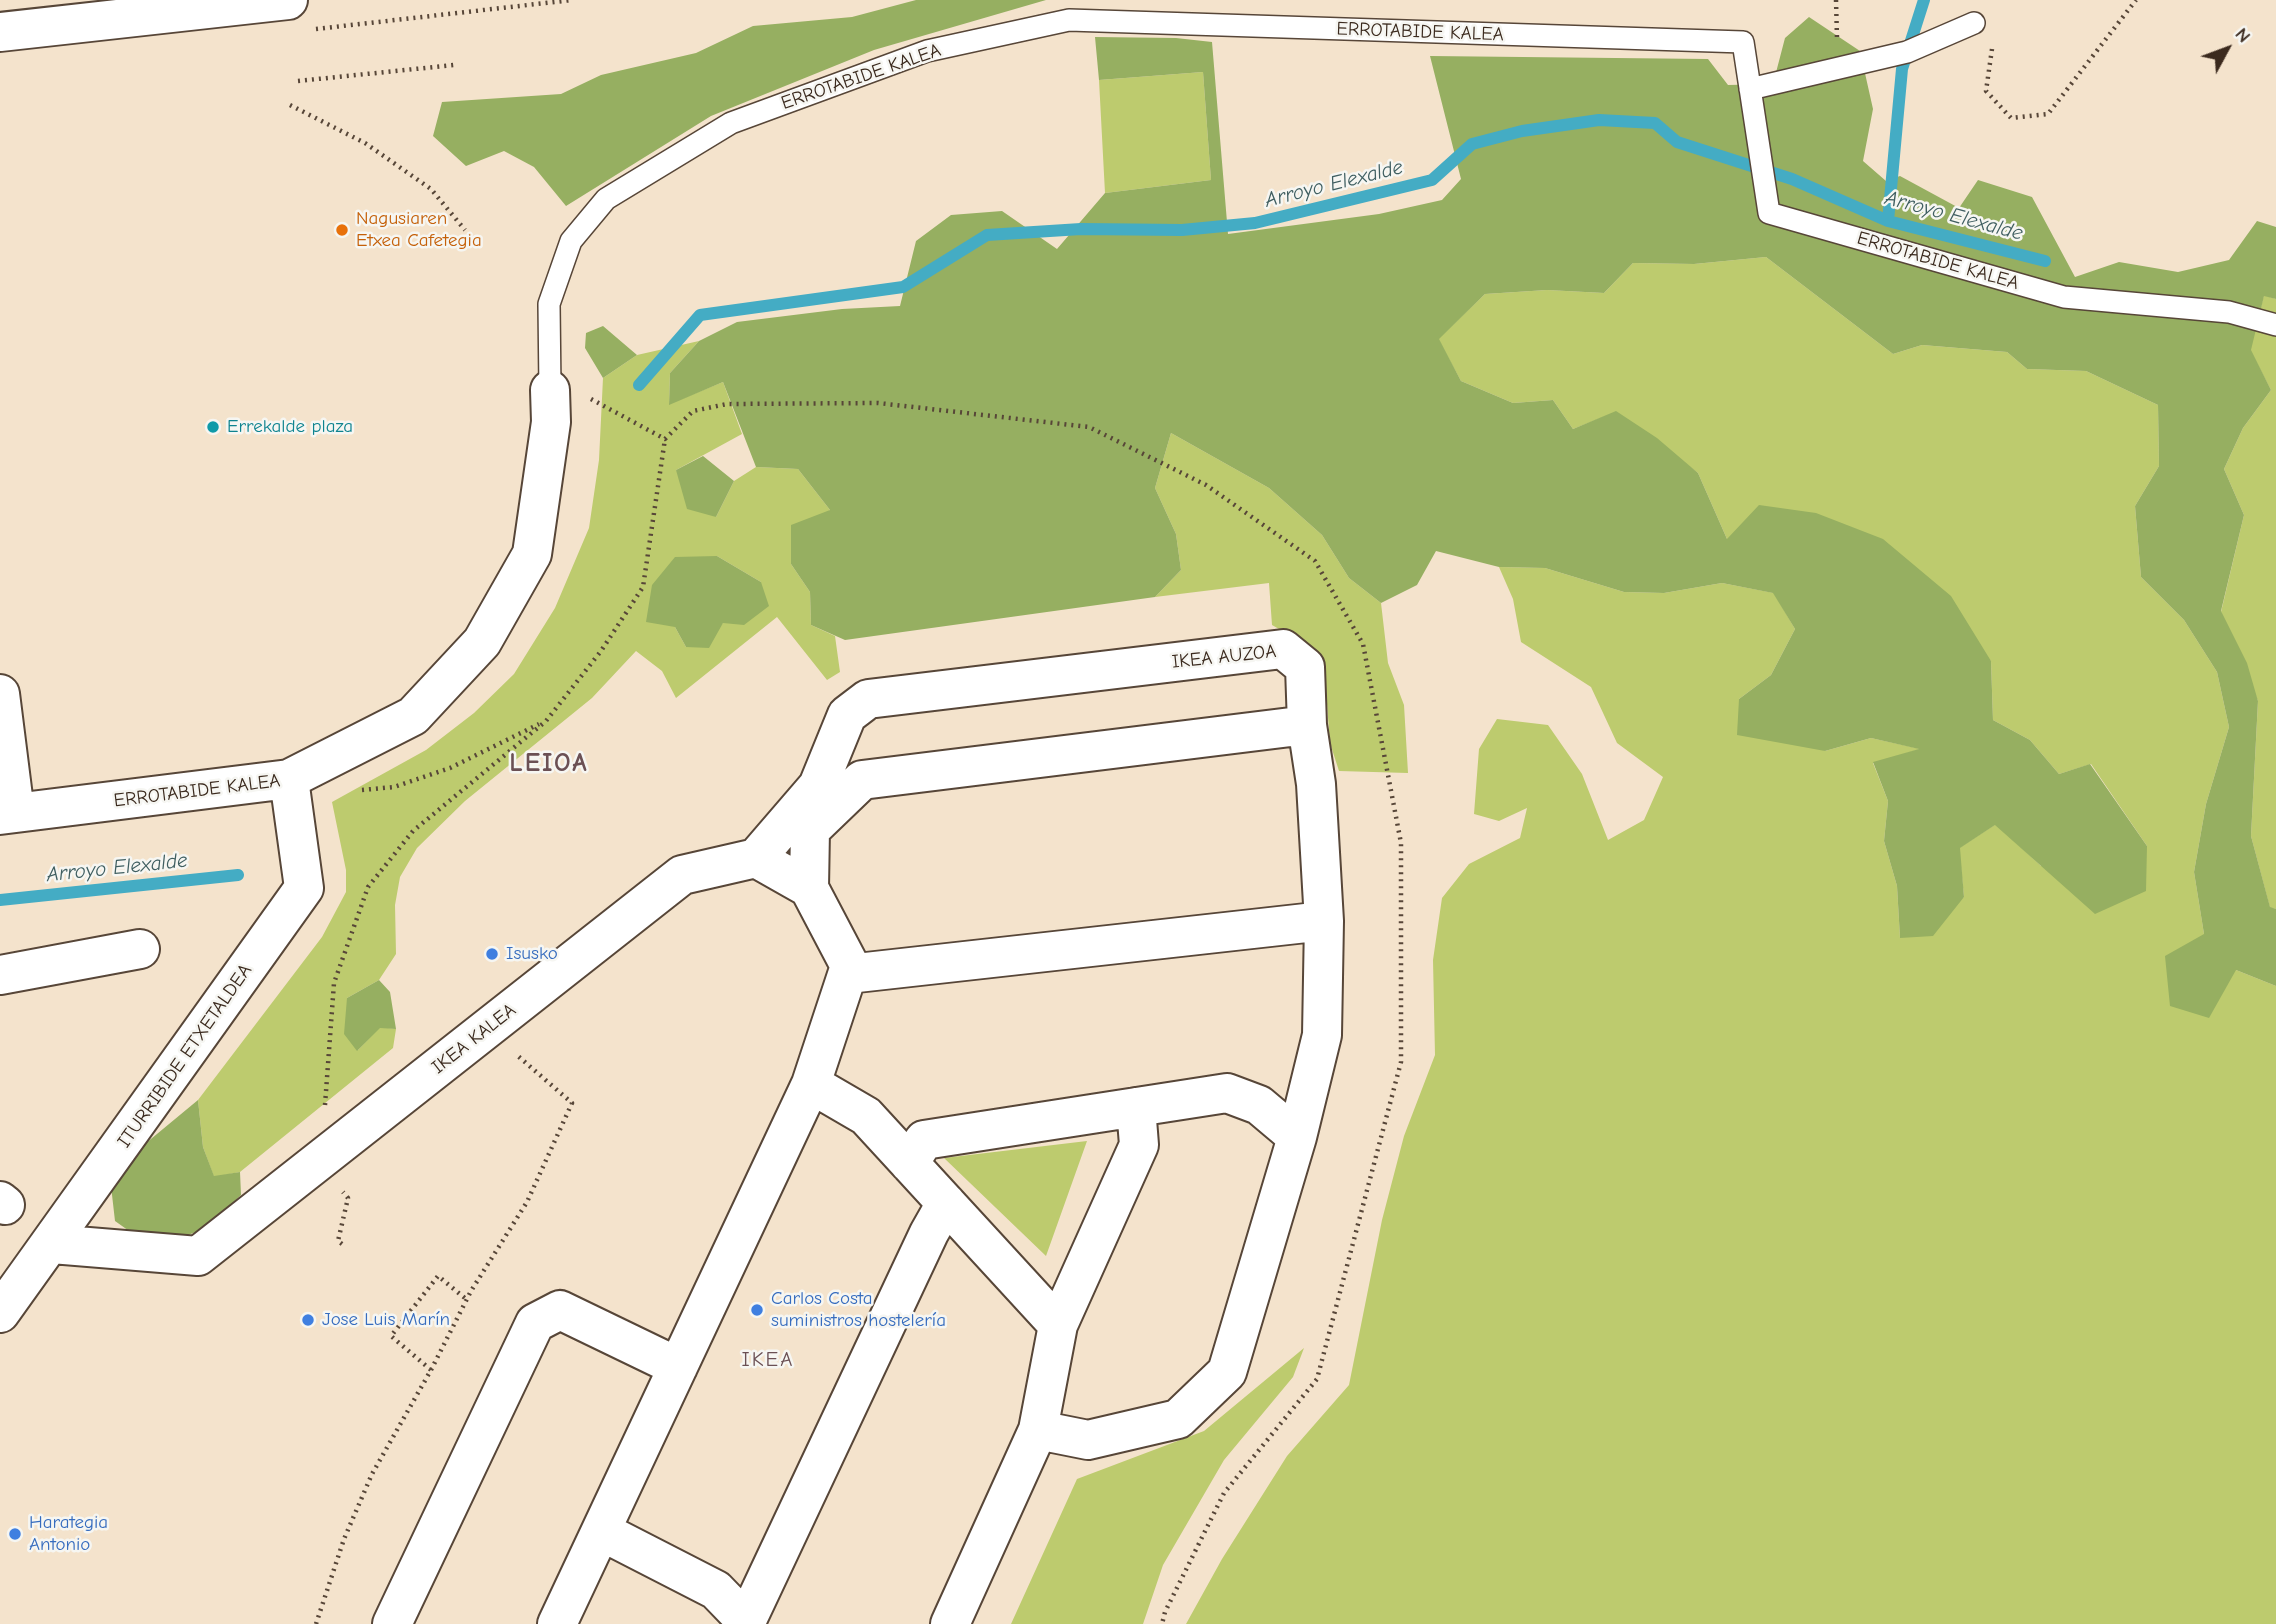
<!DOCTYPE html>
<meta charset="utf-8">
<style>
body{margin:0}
#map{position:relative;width:2276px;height:1624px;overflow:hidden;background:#f4e3cc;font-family:"Comic Neue",sans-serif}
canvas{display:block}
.north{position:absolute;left:2192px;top:14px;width:70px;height:70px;-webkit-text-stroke:5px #f6f6f2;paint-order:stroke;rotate:49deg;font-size:19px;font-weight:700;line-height:28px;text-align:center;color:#3b2a1e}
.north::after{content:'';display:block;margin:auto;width:24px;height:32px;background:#3b2a1e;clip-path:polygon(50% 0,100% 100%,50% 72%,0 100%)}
</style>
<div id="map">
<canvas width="2276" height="1624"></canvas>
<div class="north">N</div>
</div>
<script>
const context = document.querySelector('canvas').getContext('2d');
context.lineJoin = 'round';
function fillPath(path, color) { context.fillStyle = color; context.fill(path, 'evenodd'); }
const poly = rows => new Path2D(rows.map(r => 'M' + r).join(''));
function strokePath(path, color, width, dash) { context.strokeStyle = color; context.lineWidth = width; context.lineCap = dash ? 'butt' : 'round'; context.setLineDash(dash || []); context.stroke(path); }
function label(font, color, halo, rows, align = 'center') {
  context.font = font + ' "Comic Neue",sans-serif'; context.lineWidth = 5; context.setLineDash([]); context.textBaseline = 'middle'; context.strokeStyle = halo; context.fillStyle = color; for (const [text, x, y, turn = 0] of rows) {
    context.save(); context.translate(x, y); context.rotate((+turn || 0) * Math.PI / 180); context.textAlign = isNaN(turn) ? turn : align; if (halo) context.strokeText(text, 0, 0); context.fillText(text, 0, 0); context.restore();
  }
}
fillPath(poly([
 [1203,72,1211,180,1105,193,1099,80],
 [1766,257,1893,354,1922,345,2007,352,2027,369,2086,371,2158,405,2159,466,2135,506,2141,577,2184,620,2217,672,2229,727,2206,804,2194,872,2204,934,2236,970,2276,986,2276,1624,1186,1624,1222,1559,1287,1456,1349,1385,1382,1220,1404,1136,1435,1055,1433,960,1442,898,1469,864,1520,838,1527,808,1499,821,1474,814,1479,749,1497,719,1548,725,1582,774,1608,840,1644,820,1663,777,1617,743,1591,687,1521,642,1513,599,1499,567,1545,568,1624,592,1664,593,1722,583,1774,593,1795,629,1771,675,1739,699,1825,751,1871,738,1921,749,1873,763,1888,801,1884,841,1897,886,1900,938,1964,897,1959,848,1996,824,2041,866,2147,846,2091,764,2059,774,2030,740,1993,720,1991,661,1727,539,1698,473,1616,412,1573,429,1553,400,1513,403,1461,381,1438,339,1485,294,1547,290,1604,293,1633,263,1694,264],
 [2264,295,2276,299,2276,909,2270,908,2251,836,2258,701,2221,612,2244,515,2224,469,2243,428,2271,390,2250,350],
 [699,341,670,373,669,404,723,382,742,434,676,470,716,517,734,481,756,467,798,469,830,510,791,564,810,592,811,625,835,636,840,672,827,680,777,617,676,698,662,671,636,651,592,698,465,801,417,848,400,877,395,905,396,954,379,980,347,998,358,1050,380,1027,396,1029,393,1048,240,1172,214,1177,203,1147,198,1100,322,937,346,892,346,870,332,802,426,750,474,713,514,674,555,608,589,528,599,460,603,378,637,355],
 [717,556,761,582,723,623,686,647,675,627],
 [1171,433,1269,488,1322,535,1349,578,1381,603,1388,663,1404,705,1408,773,1339,771,1330,743,1325,678,1312,648,1272,625,1269,583,1155,597,1181,570,1176,534,1155,488],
 [1087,1141,1046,1256,944,1158],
 [1304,1348,1293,1377,1224,1460,1163,1565,1143,1624,1011,1624,1077,1479,1204,1431]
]), '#bdcb6e');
fillPath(poly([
 [916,0,1046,0,874,50,711,116,566,206,534,167,504,151,466,166,433,136,442,102,561,94,601,75,696,53,753,26,852,17],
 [1809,17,1860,51,1873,109,1863,161,1886,181,1900,176,1959,208,1978,180,2032,197,2075,277,2119,262,2178,272,2229,260,2257,221,2276,227,2276,299,2264,296,2251,350,2271,390,2243,428,2224,469,2244,515,2221,611,2247,663,2258,701,2251,836,2270,907,2276,909,2276,986,2236,970,2209,1018,2170,1006,2165,956,2204,934,2194,872,2206,804,2229,727,2217,672,2184,620,2141,577,2135,506,2159,466,2158,405,2086,371,2027,369,2007,352,1922,345,1893,354,1766,257,1694,264,1633,263,1604,293,1547,290,1485,294,1439,339,1461,381,1513,403,1553,400,1573,429,1616,411,1657,438,1698,473,1727,539,1759,505,1816,513,1883,539,1951,596,1991,661,1993,720,2030,740,2059,774,2090,764,2147,846,2146,891,2095,914,1995,825,1960,848,1964,897,1933,936,1900,938,1897,886,1884,841,1888,801,1873,762,1919,749,1871,738,1825,751,1737,735,1739,699,1771,675,1795,629,1773,593,1722,583,1664,593,1624,592,1545,568,1499,567,1436,551,1417,585,1381,603,1349,578,1322,535,1269,488,1171,433,1155,488,1176,534,1181,570,1155,597,845,640,811,625,810,592,791,564,791,525,830,510,798,469,756,467,723,382,669,405,670,373,699,341,737,322,842,309,900,306,916,241,951,215,1002,211,1057,249,1105,193,1211,180,1203,72,1099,80,1095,37,1176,38,1212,42,1228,234,1379,214,1442,200,1461,179,1430,56,1708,59,1728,85,1773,84,1785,38],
 [603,326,637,355,603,378,585,348,586,333],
 [703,456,734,481,716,517,687,509,676,470],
 [717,556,761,582,769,606,744,625,723,623,709,648,686,647,675,627,646,622,652,585,675,557],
 [379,980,390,992,396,1029,380,1028,357,1051,344,1034,347,998],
 [198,1100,203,1147,214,1176,240,1172,241,1195,206,1228,178,1239,139,1238,115,1221,111,1186,134,1153]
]), '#96af61');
strokePath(poly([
 [1888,221,1902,69,1924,0],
 [639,385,700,315,903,287,987,235,1081,229,1182,230,1255,223,1432,180,1472,144,1522,131,1599,120,1655,123,1677,142,1792,179,1888,221,2045,261],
 [0,900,238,875]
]), '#44acc4', 12);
const lane = poly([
 [1750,89,1907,52,1974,23],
 [550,390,549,304,571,241,606,199,731,123,927,51,1069,20,1743,42,1769,213,2064,297,2229,312,2276,325]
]);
const street = poly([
 [0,32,288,0],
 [0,694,15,813],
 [0,815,289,779,413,716,482,642,532,554,551,422,550,390],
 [756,858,818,786,847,715,868,699,1283,649,1305,667,1307,725,862,780,810,830,809,888],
 [848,974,1324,921],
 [0,975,140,949],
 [811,1084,866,1116,1058,1325],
 [909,1163,924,1140,1227,1093,1259,1105,1297,1137],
 [0,1201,5,1205],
 [52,1244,198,1256,682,875,756,858,809,888,850,966,811,1084,557,1624],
 [0,1313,304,888,289,779],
 [1038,1430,1058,1325,1139,1145,1136,1107],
 [601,1531,716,1590,745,1620],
 [392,1624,535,1323,560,1310,678,1367],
 [745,1624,929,1233,946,1203],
 [950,1624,1038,1430,1088,1440,1178,1419,1227,1372,1297,1137,1322,1035,1324,921,1316,784,1307,725]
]);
strokePath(lane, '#574638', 24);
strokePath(street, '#574638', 42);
strokePath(poly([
 [1836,0,1837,38],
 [316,29,572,0],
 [1992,49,1986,91,2011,118,2048,114,2136,0],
 [298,81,454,65],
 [290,105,365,143,431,189,465,230],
 [591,399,665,439,693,411,727,404,878,403,1089,427,1206,485,1315,561,1363,644,1401,843,1401,1062,1317,1379,1224,1493,1165,1612,1162,1624],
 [362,790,394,787,450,768,539,724],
 [325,1105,334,983,368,887,413,831,546,721,601,651,643,587,665,439],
 [342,1244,338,1241,348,1198,343,1192],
 [431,1370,471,1291,527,1202,572,1103,518,1056],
 [316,1624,344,1539,372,1474,431,1370,391,1336,438,1276,466,1299]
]), '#574638', 4.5, [2, 5]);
strokePath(lane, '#fff', 21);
strokePath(street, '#fff', 38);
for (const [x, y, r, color] of [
 [342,230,7,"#e8710a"],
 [213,427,7,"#0f9aa8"],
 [492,954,7,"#3f7fe0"],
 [757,1310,7,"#3f7fe0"],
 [308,1320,7,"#3f7fe0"],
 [15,1534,7,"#3f7fe0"]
]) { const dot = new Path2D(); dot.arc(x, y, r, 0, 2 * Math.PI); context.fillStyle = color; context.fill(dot); strokePath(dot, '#f6f6f2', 2.5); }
label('19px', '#3b2a1e', '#f6f6f2', [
 ["ERROTABIDE KALEA",1420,32,2],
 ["ERROTABIDE KALEA",861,77,-19],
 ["ERROTABIDE KALEA",1938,261,16],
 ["IKEA AUZOA",1224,657,-6],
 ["ERROTABIDE KALEA",197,791,-7],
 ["IKEA KALEA",474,1039,-38],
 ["ITURRIBIDE ETXETALDEA",185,1056,-55]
]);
label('19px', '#c56008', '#f6f6f2', [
 ["Nagusiaren",356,219],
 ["Etxea Cafetegia",356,241]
], 'left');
label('19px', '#0d838f', '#f6f6f2', [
 ["Errekalde plaza",227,427]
], 'left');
label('19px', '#366cbe', '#f6f6f2', [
 ["Isusko",506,954],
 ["Carlos Costa",771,1299],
 ["suministros hostelería",771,1321],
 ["Jose Luis Marín",322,1320],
 ["Harategia",29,1523],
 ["Antonio",29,1545]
], 'left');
label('italic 21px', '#3f5e60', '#f6f6f2', [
 ["Arroyo Elexalde",1334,184,-14],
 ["Arroyo Elexalde",1954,216,15],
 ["Arroyo Elexalde",117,868,-6]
]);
context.letterSpacing = '2px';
label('21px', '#6b5054', '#f6f6f2', [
 ["IKEA",768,1360]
]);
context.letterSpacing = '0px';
context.letterSpacing = '2px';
label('bold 26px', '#6b5054', '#f6f6f2', [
 ["LEIOA",549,764]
]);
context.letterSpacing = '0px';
</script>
